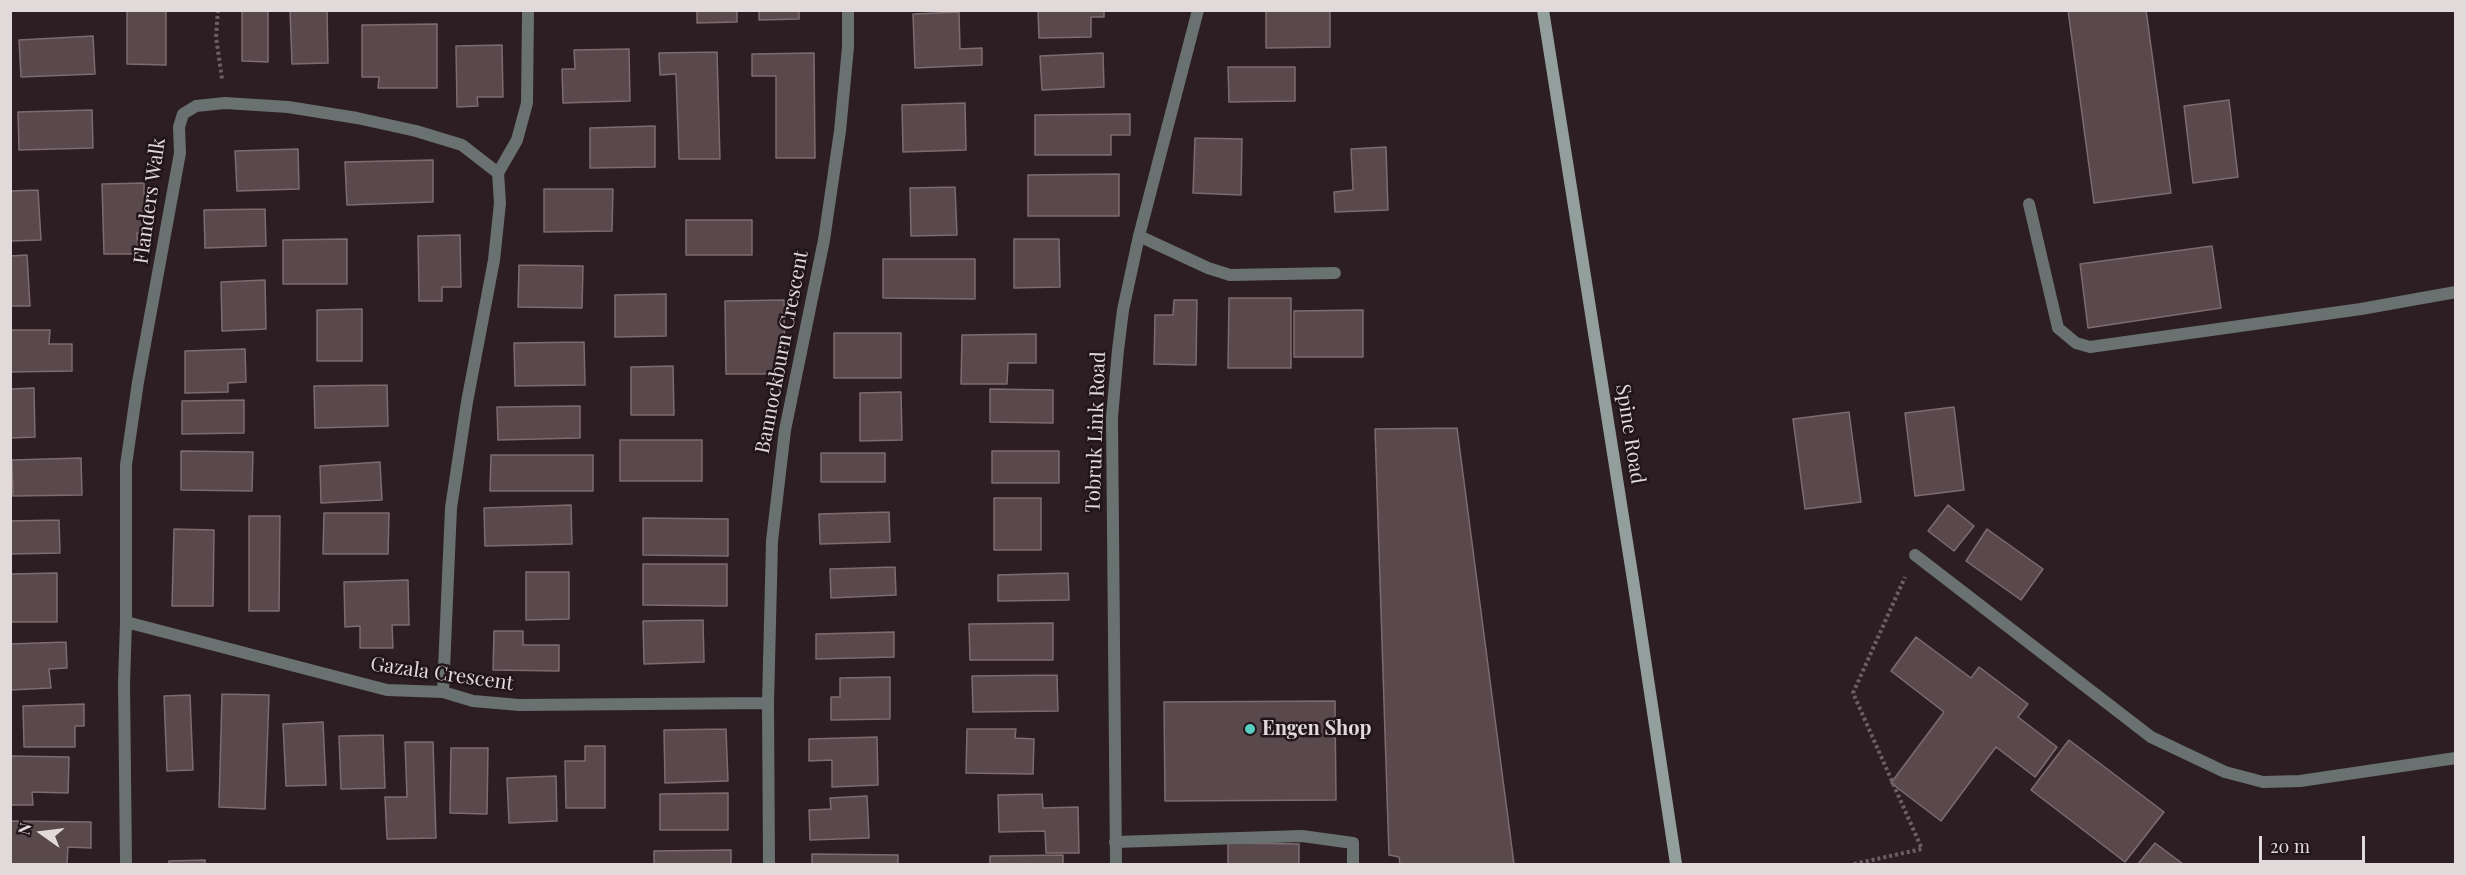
<!DOCTYPE html>
<style>
body{margin:0}
#map{position:relative;width:2466px;height:875px;overflow:hidden;background:#2c1e22;font-family:"Playfair Display",serif}
canvas{display:block}
.frame{position:absolute;inset:0;border:12px solid #e2d9db;pointer-events:none}
.north{position:absolute;left:12px;top:803px;width:60px;height:60px;-webkit-text-stroke:4px #221519;paint-order:stroke;rotate:284deg;font-size:16px;font-weight:700;line-height:24px;text-align:center;color:#e2d9db}
.north::after{content:'';display:block;margin:auto;width:21px;height:27px;background:#e2d9db;clip-path:polygon(50% 0,100% 100%,50% 72%,0 100%)}
.scale{position:absolute;left:2259px;top:836px;width:106px;height:27px;box-sizing:border-box;border:3px solid #e2d9db;border-top:0;padding-left:8px;font-size:18px;line-height:21px;white-space:nowrap;color:#e2d9db;-webkit-text-stroke:4px #221519;paint-order:stroke}
</style>
<div id="map">
<canvas width="2466" height="875"></canvas>
<div class="frame"></div>
<div class="north">N</div>
<div class="scale">20 m</div>
</div>
<script>
const context = document.querySelector('canvas').getContext('2d');
context.lineJoin = 'round';
function fillPath(path, color) { context.fillStyle = color; context.fill(path, 'evenodd'); }
const poly = rows => new Path2D(rows.map(r => 'M' + r).join(''));
function strokePath(path, color, width, dash) { context.strokeStyle = color; context.lineWidth = width; context.lineCap = dash ? 'butt' : 'round'; context.setLineDash(dash || []); context.stroke(path); }
function label(font, color, halo, rows, align = 'center') {
  context.font = font + ' "Playfair Display",serif'; context.lineWidth = 5; context.setLineDash([]); context.textBaseline = 'middle'; context.strokeStyle = halo; context.fillStyle = color; for (const [text, x, y, turn = 0] of rows) {
    context.save(); context.translate(x, y); context.rotate((+turn || 0) * Math.PI / 180); context.textAlign = isNaN(turn) ? turn : align; if (halo) context.strokeText(text, 0, 0); context.fillText(text, 0, 0); context.restore();
  }
}
const building = poly([
 [127,10,166,10,166,65,127,64,127,10],
 [242,10,268,10,268,62,242,61,242,10],
 [290,10,327,10,328,63,292,64,290,10],
 [697,10,737,10,737,22,697,23,697,10],
 [759,10,799,10,799,19,759,20,759,10],
 [1038,10,1104,10,1104,17,1091,17,1091,37,1039,38,1038,10],
 [1266,10,1330,10,1330,47,1266,48,1266,10],
 [2068,10,2146,10,2171,193,2094,203,2068,10],
 [959,12,960,49,982,48,982,65,915,68,913,14,959,12],
 [437,24,437,88,378,88,379,77,362,77,362,25,437,24],
 [93,36,95,74,21,77,19,40,93,36],
 [502,45,503,97,477,97,478,106,457,107,456,46,502,45],
 [629,49,630,101,563,103,562,69,575,69,574,50,629,49],
 [717,52,720,159,679,159,676,74,660,75,659,53,717,52],
 [814,53,815,158,776,158,776,76,752,76,752,54,814,53],
 [1103,53,1104,87,1042,90,1040,56,1103,53],
 [1228,67,1295,67,1295,101,1229,102,1228,67],
 [2229,100,2238,177,2193,183,2184,106,2229,100],
 [965,103,966,150,903,152,902,105,965,103],
 [92,110,93,148,19,150,18,112,92,110],
 [1130,114,1130,135,1111,135,1111,155,1035,155,1035,115,1130,114],
 [655,126,655,167,590,168,590,128,655,126],
 [1195,138,1242,139,1241,195,1193,193,1195,138],
 [1386,147,1388,210,1335,212,1334,192,1353,190,1351,149,1386,147],
 [298,149,299,189,237,191,235,151,298,149],
 [433,160,433,202,347,205,345,162,433,160],
 [1119,174,1119,216,1028,216,1028,175,1119,174],
 [144,183,145,233,137,233,138,254,104,254,102,184,144,183],
 [955,187,957,235,911,236,910,188,955,187],
 [544,189,613,189,612,231,544,232,544,189],
 [38,190,41,240,10,241,10,191,38,190],
 [265,209,266,246,205,248,204,210,265,209],
 [686,220,752,220,752,255,686,255,686,220],
 [460,235,461,287,442,287,442,301,419,301,418,236,460,235],
 [347,239,347,284,283,284,283,240,347,239],
 [1014,239,1059,239,1060,287,1014,288,1014,239],
 [2212,246,2221,308,2088,328,2080,264,2212,246],
 [27,255,30,306,10,306,10,256,27,255],
 [883,259,975,259,975,299,883,298,883,259],
 [519,265,583,266,582,308,518,307,519,265],
 [265,280,266,329,222,331,221,282,265,280],
 [666,294,666,336,615,337,615,295,666,294],
 [1229,298,1291,298,1291,368,1228,368,1229,298],
 [784,300,785,374,726,374,725,301,784,300],
 [1174,300,1197,300,1196,365,1154,364,1155,315,1173,315,1174,300],
 [362,309,362,361,317,361,317,310,362,309],
 [1363,310,1363,357,1294,357,1294,311,1363,310],
 [10,330,50,330,49,344,72,344,72,371,10,372,10,330],
 [834,333,901,333,901,378,834,378,834,333],
 [1036,334,1036,363,1008,363,1007,384,961,384,962,335,1036,334],
 [584,342,585,385,515,386,514,343,584,342],
 [245,349,246,382,228,383,228,392,185,393,185,351,245,349],
 [673,366,674,415,631,415,631,367,673,366],
 [387,385,388,426,315,428,314,386,387,385],
 [34,388,35,437,10,438,10,389,34,388],
 [990,389,1053,390,1053,423,990,422,990,389],
 [901,392,902,440,860,441,860,393,901,392],
 [244,400,244,433,182,434,182,401,244,400],
 [580,406,580,438,498,440,497,407,580,406],
 [1954,407,1964,490,1915,496,1905,413,1954,407],
 [1849,412,1861,502,1805,509,1793,419,1849,412],
 [1457,428,1514,864,1400,864,1399,857,1389,855,1375,429,1457,428],
 [620,440,702,440,702,481,620,481,620,440],
 [181,451,253,452,252,491,181,490,181,451],
 [992,451,1059,451,1059,483,992,483,992,451],
 [821,453,885,453,885,482,821,482,821,453],
 [491,455,593,455,593,491,490,491,491,455],
 [81,458,82,495,13,496,12,460,81,458],
 [380,462,382,500,321,503,320,466,380,462],
 [994,498,1041,498,1041,550,994,550,994,498],
 [571,505,572,544,485,546,484,508,571,505],
 [1948,505,1974,526,1954,551,1928,531,1948,505],
 [889,512,890,542,820,544,819,514,889,512],
 [324,513,389,513,388,554,323,554,324,513],
 [249,516,280,516,279,611,249,611,249,516],
 [643,518,728,519,728,556,643,555,643,518],
 [59,520,60,553,10,554,10,521,59,520],
 [174,529,214,530,213,606,172,606,174,529],
 [1987,529,2043,569,2021,600,1966,561,1987,529],
 [643,564,727,564,727,606,643,605,643,564],
 [895,567,896,595,831,598,830,569,895,567],
 [526,572,569,572,569,619,526,620,526,572],
 [57,573,57,622,10,622,10,574,57,573],
 [1068,573,1069,600,998,601,998,575,1068,573],
 [408,580,409,625,392,625,393,648,360,648,360,626,345,627,344,582,408,580],
 [703,620,704,662,644,664,643,621,703,620],
 [1053,623,1053,660,970,660,969,624,1053,623],
 [494,631,523,631,523,645,559,645,559,671,493,670,494,631],
 [894,632,894,657,816,659,816,634,894,632],
 [1916,637,1971,678,1979,667,2028,704,2018,717,2057,747,2035,777,1996,747,1941,821,1891,783,1944,712,1891,671,1916,637],
 [66,642,67,668,49,669,51,688,10,690,10,644,66,642],
 [1057,675,1058,711,973,712,972,676,1057,675],
 [890,677,890,719,831,720,831,697,840,697,840,678,890,677],
 [222,694,269,695,265,809,219,807,222,694],
 [190,695,193,770,167,771,164,696,190,695],
 [1335,701,1336,800,1165,801,1164,702,1335,701],
 [84,704,84,726,75,726,75,747,24,747,23,706,84,704],
 [323,722,326,785,286,786,283,724,323,722],
 [726,729,728,781,665,783,664,730,726,729],
 [967,729,1016,729,1015,738,1034,739,1033,774,966,773,967,729],
 [383,735,385,788,341,789,339,736,383,735],
 [877,737,878,785,832,787,832,760,809,761,809,739,877,737],
 [2069,740,2164,812,2125,862,2031,790,2069,740],
 [405,742,433,742,436,838,387,839,385,797,407,797,405,742],
 [585,746,605,746,605,808,566,808,565,761,585,761,585,746],
 [451,748,488,748,487,814,450,813,451,748],
 [10,756,69,757,68,793,32,792,33,805,10,805,10,756],
 [556,776,557,821,509,823,507,778,556,776],
 [728,793,728,830,660,830,660,794,728,793],
 [1042,794,1043,808,1078,807,1079,853,1046,853,1045,831,999,832,998,795,1042,794],
 [867,796,869,838,810,840,809,810,831,809,830,798,867,796],
 [10,821,91,822,91,848,68,847,67,864,10,864,10,821],
 [1228,843,1299,844,1299,864,1228,864,1228,843],
 [2155,843,2183,864,2138,864,2155,843],
 [731,850,731,864,654,864,654,851,731,850],
 [812,854,898,855,898,864,812,864,812,854],
 [1063,855,1063,864,990,864,990,856,1063,855],
 [205,860,205,864,169,864,169,861,205,860]
]);
fillPath(building, '#59494d');
strokePath(building, '#7d6b70', 1.5);
strokePath(poly([
 [218,10,216,37,222,79],
 [1854,864,1922,849,1853,693,1905,577]
]), '#6d6064', 4, [3, 3]);
strokePath(poly([
 [2029,204,2058,328,2076,343,2090,347,2361,309,2456,292],
 [1139,236,1208,268,1230,275,1335,273],
 [1915,555,2151,737,2225,772,2263,782,2300,781,2456,758],
 [1115,842,1302,836,1353,843,1353,864]
]), '#6a7271', 12);
strokePath(poly([
 [126,622,126,465,138,382,180,153,179,127,183,114,196,106,225,103,288,107,357,118,416,131,462,145,498,173],
 [443,692,451,508,467,402,494,260,500,203,498,173,517,140,527,103,528,10],
 [768,703,772,541,785,430,824,240,840,131,848,47,848,10],
 [126,864,124,683,126,622,387,690,443,692,473,701,519,705,768,703,769,864],
 [1116,864,1112,417,1118,350,1123,310,1139,236,1198,10]
]), '#6a7271', 12);
strokePath(poly([
 [1543,10,1633,580,1676,864]
]), '#929f9d', 12);
for (const [x, y, r, color] of [
 [1250,729,6,"#57cec2"]
]) { const dot = new Path2D(); dot.arc(x, y, r, 0, 2 * Math.PI); context.fillStyle = color; context.fill(dot); strokePath(dot, '#221519', 2); }
label('20px', '#e2d9db', '#221519', [
 ["Flanders Walk",150,201,-82],
 ["Bannockburn Crescent",782,352,-79],
 ["Tobruk Link Road",1096,432,-88],
 ["Spine Road",1630,434,81],
 ["Gazala Crescent",442,674,8]
]);
label('bold 20px', '#e2d9db', '#221519', [
 ["Engen Shop",1262,729]
], 'left');
</script>
